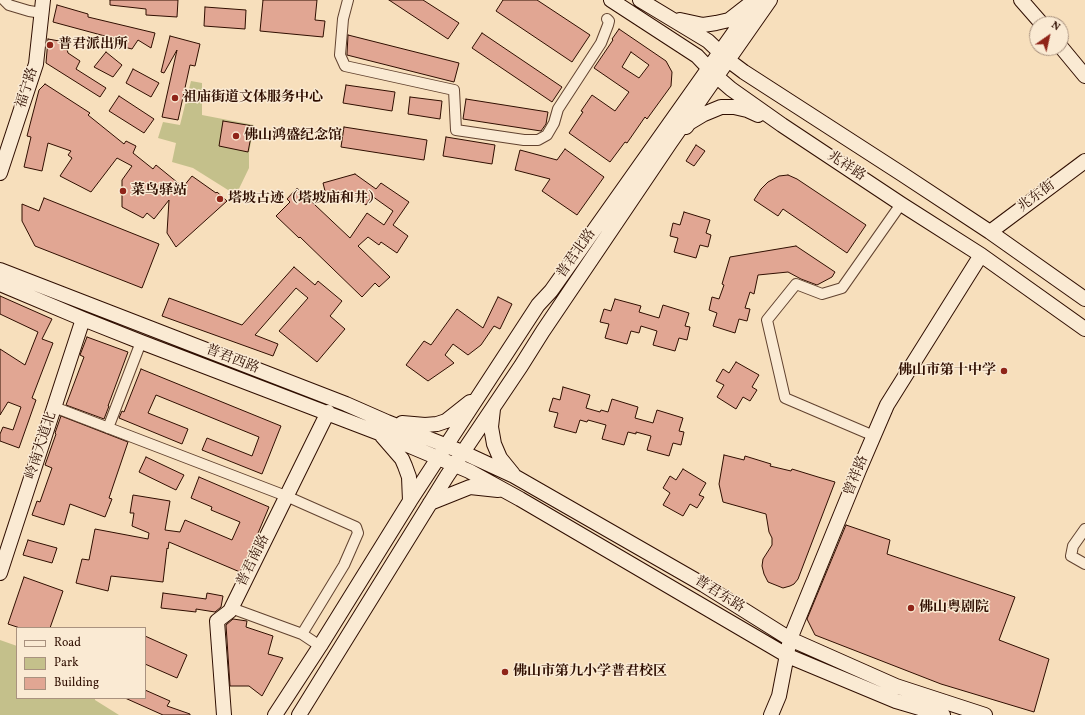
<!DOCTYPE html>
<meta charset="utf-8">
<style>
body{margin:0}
#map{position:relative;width:1085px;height:715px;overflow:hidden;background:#f7dfbc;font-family:Vollkorn,serif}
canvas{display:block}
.legend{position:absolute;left:16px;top:627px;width:130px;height:72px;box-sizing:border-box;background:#faead3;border:1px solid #a9927f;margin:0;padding:5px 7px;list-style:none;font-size:12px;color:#2f0e00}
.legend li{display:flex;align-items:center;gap:8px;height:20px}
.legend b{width:20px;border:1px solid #a9927f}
.north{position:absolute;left:1029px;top:16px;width:40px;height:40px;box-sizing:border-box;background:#faead3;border:1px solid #a9927f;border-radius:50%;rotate:34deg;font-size:11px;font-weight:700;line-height:16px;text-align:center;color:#2f0e00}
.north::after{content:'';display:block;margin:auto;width:14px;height:18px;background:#8f2418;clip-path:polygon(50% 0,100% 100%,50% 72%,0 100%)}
</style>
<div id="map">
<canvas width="1085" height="715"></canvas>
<ul class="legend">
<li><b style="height:5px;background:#faead3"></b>Road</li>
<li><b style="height:11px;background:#c4c08b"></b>Park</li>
<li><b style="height:11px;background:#e1a693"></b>Building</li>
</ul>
<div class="north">N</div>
</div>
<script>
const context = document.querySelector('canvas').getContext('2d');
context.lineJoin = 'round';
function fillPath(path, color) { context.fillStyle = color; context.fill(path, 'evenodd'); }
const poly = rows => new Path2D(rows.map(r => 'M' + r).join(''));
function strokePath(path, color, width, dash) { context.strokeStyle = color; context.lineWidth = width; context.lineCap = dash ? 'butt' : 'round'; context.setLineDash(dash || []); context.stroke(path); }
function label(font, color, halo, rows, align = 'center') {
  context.font = font + ' Vollkorn,"Noto Serif SC",serif'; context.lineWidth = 3; context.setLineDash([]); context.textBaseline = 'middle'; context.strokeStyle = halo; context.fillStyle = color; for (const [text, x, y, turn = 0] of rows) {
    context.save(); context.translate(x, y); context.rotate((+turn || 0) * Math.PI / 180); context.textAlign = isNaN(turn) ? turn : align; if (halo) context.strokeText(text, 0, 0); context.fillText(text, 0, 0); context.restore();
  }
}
fillPath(poly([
 [191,81,202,83,202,115,254,125,249,153,249,168,236,195,193,168,172,162,176,143,158,138,163,122,180,125],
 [0,640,17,646,17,698,95,698,95,700,119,715,0,715]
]), '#c4c08b');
const building = poly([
 [110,0,178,0,177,17,146,15,146,9,110,5,110,0],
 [263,0,317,0,315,20,325,21,323,37,260,31,263,0],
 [389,0,423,0,459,23,448,39,389,0],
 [503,0,537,0,590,35,572,62,496,11,503,0],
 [57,5,88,14,88,17,155,33,151,48,138,40,132,49,112,44,116,39,53,22,57,5],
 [205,7,246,10,245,29,204,26,205,7],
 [619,29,666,61,672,72,671,86,647,119,645,117,627,143,625,142,610,162,569,133,583,112,581,111,592,95,615,111,629,92,594,68,613,40,612,39,619,29],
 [631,52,649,65,639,78,622,67,631,52],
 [482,33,562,87,552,102,472,48,482,33],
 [348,35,459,63,454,82,347,55,347,54,348,35],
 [170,36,200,44,195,66,190,65,178,120,162,117,177,50,164,73,161,72,170,36],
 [48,39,65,42,68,53,80,61,76,69,106,88,100,97,46,63,48,39],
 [106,52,122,65,113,77,94,67,106,52],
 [133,69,159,83,151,97,126,83,133,69],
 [45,84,90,113,88,115,124,144,126,141,136,146,133,153,153,169,156,165,183,187,192,176,216,193,217,192,227,201,176,247,167,233,169,200,154,219,147,213,143,218,122,207,122,180,132,166,117,158,91,192,60,176,72,158,68,155,71,151,48,143,42,171,24,167,31,137,27,136,39,90,45,84],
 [346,85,395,92,392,111,343,103,346,85],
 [119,96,154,119,144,133,109,111,119,96],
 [410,97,442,101,440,119,408,114,410,97],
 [466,99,548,112,546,124,541,131,463,119,466,99],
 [223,121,253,126,248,152,219,146,223,121],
 [344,127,427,140,424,160,341,147,344,127],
 [446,137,495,145,492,164,443,156,446,137],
 [696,145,705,151,694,166,686,161,696,145],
 [565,149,604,177,577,215,542,191,550,179,515,170,520,150,557,160,565,149],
 [355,174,376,189,381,183,409,202,393,225,408,236,397,253,381,242,379,245,368,237,358,246,390,277,379,287,375,283,362,297,300,237,299,238,276,216,290,202,287,199,297,188,350,238,367,213,384,225,393,211,372,196,366,205,349,193,327,199,323,183,355,174],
 [788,175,797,179,866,225,847,253,783,209,778,216,754,200,761,189,768,182,779,176,788,175],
 [44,198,159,244,142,288,35,246,22,221,22,204,39,211,44,198],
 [684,212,710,220,706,233,711,235,708,247,700,245,696,258,674,252,678,238,670,236,673,223,680,225,684,212],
 [796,246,835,272,832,277,817,285,801,279,788,272,758,275,754,294,750,292,745,308,750,309,747,321,739,319,735,333,713,326,717,313,709,310,712,297,719,299,724,285,722,284,730,257,796,246],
 [294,267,315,285,318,281,342,301,330,316,345,329,317,362,279,331,308,298,296,288,255,335,278,344,273,356,162,316,169,298,242,325,294,267],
 [0,296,52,319,42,339,53,343,32,398,36,400,19,448,0,441,0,434,3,427,13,430,21,407,8,402,0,415,0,349,25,365,38,332,0,314,0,296],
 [498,297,512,304,500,329,494,326,481,345,468,355,453,344,445,355,454,363,428,381,406,365,424,341,431,345,457,309,483,328,498,297],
 [615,299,641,306,639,312,659,318,663,305,689,313,685,326,690,327,687,340,679,338,675,351,653,345,657,331,641,326,639,333,631,331,627,344,605,338,609,324,600,322,604,309,611,311,615,299],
 [87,337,128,352,108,406,109,406,104,419,66,405,84,357,80,355,87,337],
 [736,362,759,375,752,387,757,390,750,401,743,397,736,409,717,397,724,385,716,381,723,369,729,373,736,362],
 [141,369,281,426,262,474,202,450,207,438,252,456,259,437,156,395,148,413,188,429,182,444,119,418,122,411,124,412,141,369],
 [563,387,590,395,586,408,600,412,601,410,608,412,612,399,638,407,635,418,653,423,657,410,683,418,679,431,684,432,681,445,673,443,669,456,647,450,651,436,636,432,636,434,628,432,624,445,602,439,606,425,588,420,587,422,580,420,576,433,554,427,558,413,549,411,553,398,560,400,563,387],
 [61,416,128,442,109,498,112,499,105,517,70,504,64,525,32,515,37,501,40,502,52,468,45,465,56,434,55,433,61,416],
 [724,455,744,460,745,456,771,464,770,466,791,471,792,469,818,477,835,482,798,579,794,584,790,586,783,588,768,582,764,574,762,566,763,559,772,545,772,538,769,532,766,514,723,502,719,484,724,455],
 [146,457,184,475,176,490,139,472,146,457],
 [683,469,706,483,699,495,704,497,697,508,690,504,683,516,663,505,670,493,663,488,670,476,676,480,683,469],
 [199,477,269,507,253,545,240,572,169,542,168,549,167,548,163,582,111,576,108,591,76,583,82,559,89,560,95,529,148,539,149,533,132,526,134,513,130,513,133,495,170,501,165,530,180,532,185,520,232,540,240,522,211,510,212,507,191,498,199,477],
 [846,525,890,540,887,554,1015,597,999,640,1049,659,1034,712,941,684,815,635,807,619,846,525],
 [28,540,57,548,52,563,23,555,28,540],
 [24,577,63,591,50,628,20,628,8,624,24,577],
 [163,593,206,599,207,593,223,596,221,607,215,612,196,609,196,612,161,608,163,593],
 [233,619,247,621,246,627,273,636,268,654,283,658,262,696,249,686,230,686,226,625,233,619],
 [145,636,187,655,177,678,145,664,145,636],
 [145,690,170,701,167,706,190,714,190,715,163,715,125,698,145,698,145,690]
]);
fillPath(building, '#e1a693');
strokePath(building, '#2f0e00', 1);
const street = poly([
 [4,0,9,5,29,11,42,13],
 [348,0,343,19,340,55,345,66,454,90,456,130,524,140,538,140,547,135,554,123,558,109,601,43,608,25,609,21,607,19],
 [54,407,286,496,356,527,358,533,344,565,302,634],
 [108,428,141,342],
 [874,436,785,398,767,320,796,284,822,294,842,288,901,204],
 [1085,529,1073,546,1071,556,1085,564],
 [231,608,302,634,320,646]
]);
const secondary = poly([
 [611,0,697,56,716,76,731,89,782,125,901,204,981,255,1085,329],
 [640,0,708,41,728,60,744,72,902,174,990,232,1085,299],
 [1021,0,1042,24],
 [680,20,703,25,716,23,729,20,747,6],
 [1061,47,1085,76],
 [686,127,689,123,704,114,721,107,734,107,747,110,758,115],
 [0,173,36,64,43,0],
 [990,232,1085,161],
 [0,270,346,404,387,422,462,452,514,476,704,585,790,639,896,686,985,715],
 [0,284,83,319,141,342,379,433,469,471,520,499,788,656,896,701,943,715],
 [493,409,491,427,494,444,500,458,513,474],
 [402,423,425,425,437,424,446,421,470,402],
 [382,436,402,459,405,466,409,477,410,501],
 [430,503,470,487,498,490],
 [0,573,83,319],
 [224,715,217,621,230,611,328,412],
 [275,715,320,646,410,501,538,305,551,291,757,0],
 [299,715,447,476,521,366,543,331,670,143,770,0],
 [771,715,779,696,790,639,859,470,887,405,981,255]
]);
strokePath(street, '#61422f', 12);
strokePath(secondary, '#2f0e00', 16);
strokePath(street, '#faead3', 10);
strokePath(secondary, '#faead3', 14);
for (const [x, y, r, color] of [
 [50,45,4,"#8f2418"],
 [175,98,4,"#8f2418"],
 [236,136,4,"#8f2418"],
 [123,191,4,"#8f2418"],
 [220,199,4,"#8f2418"],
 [1004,371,4,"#8f2418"],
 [911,608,4,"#8f2418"],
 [505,672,4,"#8f2418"]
]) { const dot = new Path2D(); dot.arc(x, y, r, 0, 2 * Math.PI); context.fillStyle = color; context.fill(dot); strokePath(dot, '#faead3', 1.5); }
label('bold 14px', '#2f0e00', '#faead3', [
 ["普君派出所",58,45],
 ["祖庙街道文体服务中心",183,98],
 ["佛山鸿盛纪念馆",244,136],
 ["菜鸟驿站",131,191],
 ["塔坡古迹（塔坡庙和井）",228,199],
 ["佛山市第十中学",996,371,"right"],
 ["佛山粤剧院",919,608],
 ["佛山市第九小学普君校区",513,672]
], 'left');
label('14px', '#2f0e00', '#faead3', [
 ["福宁路",28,88,-72],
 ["兆祥路",846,167,33],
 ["兆东街",1037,197,-37],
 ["普君北路",577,254,-55],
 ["普君西路",232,360,21],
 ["岭南大道北",42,446,-72],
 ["曾祥路",857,476,-68],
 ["普君南路",254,561,-64],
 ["普君东路",719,595,32]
]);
</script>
